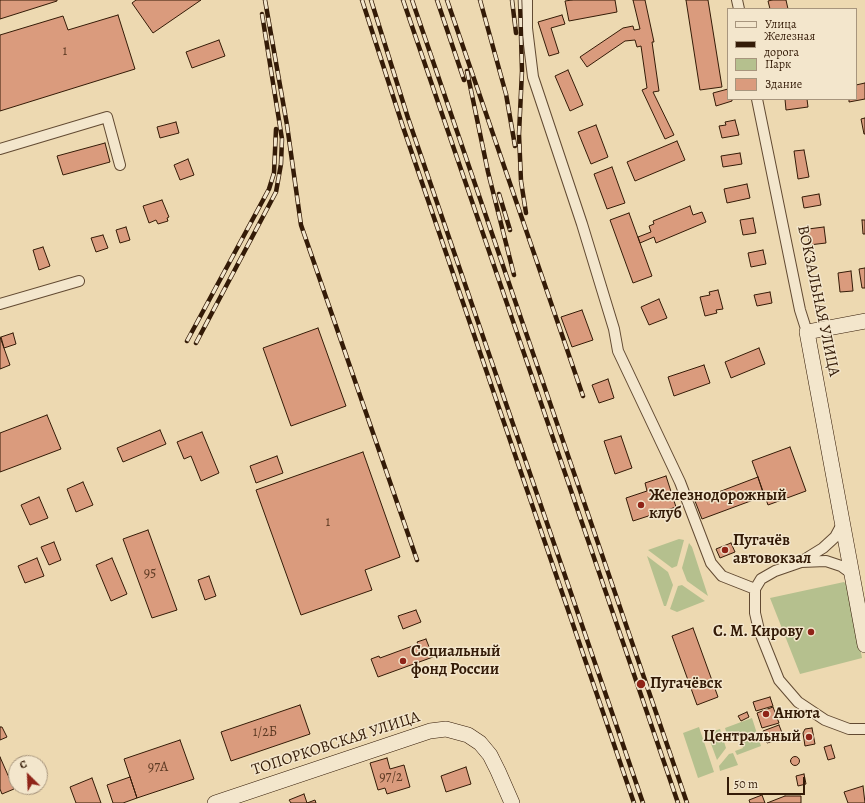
<!DOCTYPE html>
<meta charset="utf-8">
<style>
body{margin:0}
#map{position:relative;width:865px;height:803px;overflow:hidden;background:#edd9b1;font-family:Alegreya,serif}
canvas{display:block}
.legend{position:absolute;left:727px;top:8px;width:130px;height:92px;box-sizing:border-box;background:#f3e6cc;border:1px solid #a7957d;margin:0;padding:5px 7px;list-style:none;font-size:12px;color:#341b07}
.legend li{display:flex;align-items:center;gap:8px;height:20px}
.legend b{width:20px;border:1px solid #a7957d}
.north{position:absolute;left:8px;top:755px;width:40px;height:40px;box-sizing:border-box;background:#f3e6cc;border:1px solid #a7957d;border-radius:50%;rotate:336deg;font-size:11px;font-weight:700;line-height:16px;text-align:center;color:#341b07}
.north::after{content:'';display:block;margin:auto;width:14px;height:18px;background:#8f2418;clip-path:polygon(50% 0,100% 100%,50% 72%,0 100%)}
.scale{position:absolute;left:727px;top:777px;width:78px;height:18px;box-sizing:border-box;border:2px solid #341b07;border-top:0;padding-left:5px;font-size:12px;line-height:14px;white-space:nowrap;color:#341b07;-webkit-text-stroke:3px #f3e6cc;paint-order:stroke}
</style>
<div id="map">
<canvas width="865" height="803"></canvas>
<ul class="legend">
<li><b style="height:5px;background:#f3e6cc"></b>Улица</li>
<li><b style="height:5px;background:#341b07"></b>Железная дорога</li>
<li><b style="height:11px;background:#b5c08e"></b>Парк</li>
<li><b style="height:11px;background:#da9b7d"></b>Здание</li>
</ul>
<div class="north">С</div>
<div class="scale">50 m</div>
</div>
<script>
const context = document.querySelector('canvas').getContext('2d');
context.lineJoin = 'round';
function fillPath(path, color) { context.fillStyle = color; context.fill(path, 'evenodd'); }
const poly = rows => new Path2D(rows.map(r => 'M' + r).join(''));
function strokePath(path, color, width, dash) { context.strokeStyle = color; context.lineWidth = width; context.lineCap = dash ? 'butt' : 'round'; context.setLineDash(dash || []); context.stroke(path); }
function label(font, color, halo, rows, align = 'center') {
  context.font = font + ' Alegreya,serif'; context.lineWidth = 3; context.setLineDash([]); context.textBaseline = 'middle'; context.strokeStyle = halo; context.fillStyle = color; for (const [text, x, y, turn = 0] of rows) {
    context.save(); context.translate(x, y); context.rotate((+turn || 0) * Math.PI / 180); context.textAlign = isNaN(turn) ? turn : align; if (halo) context.strokeText(text, 0, 0); context.fillText(text, 0, 0); context.restore();
  }
}
fillPath(poly([
 [679,539,684,540,677,566,672,568,648,550],
 [689,543,692,547,708,596,687,581,682,568],
 [647,556,668,572,673,585,666,606,664,606],
 [844,582,849,588,862,658,800,674,770,598],
 [682,585,705,601,677,612,670,609,678,586],
 [752,718,761,746,737,755,735,751,743,748,739,736,728,738,725,728],
 [699,727,714,772,698,778,683,733],
 [720,729,726,748,717,760,707,733],
 [733,753,738,765,720,771,719,766,729,754]
]), '#b5c08e');
const building = poly([
 [0,0,57,0,57,1,0,19,0,0],
 [136,0,201,0,153,33,132,3,136,0],
 [572,0,615,0,617,12,569,21,565,1,572,0],
 [633,0,645,0,654,42,652,42,659,91,653,92,674,135,665,139,642,90,647,88,641,46,637,47,635,40,625,41,587,67,580,57,623,28,633,26,634,30,640,29,633,0],
 [686,0,708,0,722,87,700,90,686,0],
 [772,0,786,0,788,9,770,9,768,1,772,0],
 [118,15,135,69,0,111,0,35,63,16,68,30,118,15],
 [562,15,565,24,551,28,559,53,549,56,538,22,562,15],
 [219,40,225,56,192,68,186,52,219,40],
 [568,70,583,105,570,111,555,76,568,70],
 [865,83,865,99,849,102,849,99,856,99,856,85,865,83],
 [728,89,728,99,732,99,732,101,716,106,713,93,728,89],
 [785,99,807,99,808,107,786,110,785,99],
 [865,118,865,134,864,134,861,119,865,118],
 [735,120,739,135,722,138,719,126,726,125,725,122,735,120],
 [176,122,179,133,160,138,157,127,176,122],
 [596,125,608,157,591,164,578,132,596,125],
 [677,141,685,160,635,181,627,162,677,141],
 [105,143,110,162,63,175,57,156,105,143],
 [804,150,809,177,798,179,794,151,804,150],
 [740,153,742,164,723,167,721,156,740,153],
 [188,159,194,175,180,180,174,165,188,159],
 [612,167,625,203,607,209,594,174,612,167],
 [747,184,750,198,727,203,724,189,747,184],
 [819,194,821,205,804,208,802,197,819,194],
 [162,200,169,217,167,218,168,221,158,224,156,220,149,223,143,206,162,200],
 [690,206,693,215,702,212,706,222,656,243,654,237,640,243,638,237,651,232,649,226,654,224,653,221,690,206],
 [629,213,652,276,633,283,610,220,629,213],
 [753,218,756,233,743,235,740,220,753,218],
 [862,220,865,220,865,234,863,234,862,220],
 [126,227,130,240,120,243,116,230,126,227],
 [824,227,826,243,809,245,808,229,824,227],
 [103,235,108,248,96,252,91,238,103,235],
 [43,247,50,266,39,270,33,250,43,247],
 [763,250,766,264,751,267,748,253,763,250],
 [865,268,865,288,862,288,859,269,865,268],
 [851,271,853,291,840,292,838,273,851,271],
 [718,290,723,309,716,310,717,313,705,316,700,297,710,295,709,292,718,290],
 [770,292,772,303,757,306,754,295,770,292],
 [659,299,667,318,649,325,641,307,659,299],
 [582,310,593,340,572,347,561,317,582,310],
 [318,328,346,406,291,426,263,348,318,328],
 [13,333,16,344,4,348,1,337,13,333],
 [0,337,10,365,0,369,0,337],
 [759,348,765,364,731,378,725,362,759,348],
 [704,365,710,383,674,396,668,377,704,365],
 [608,379,614,398,599,403,592,385,608,379],
 [47,415,61,449,0,472,0,433,47,415],
 [160,430,166,444,123,462,117,448,160,430],
 [202,432,219,473,201,481,191,456,184,459,177,442,202,432],
 [621,436,632,468,615,474,604,441,621,436],
 [790,447,806,491,768,505,752,461,790,447],
 [363,452,400,557,365,570,372,590,301,615,256,490,363,452],
 [277,456,283,473,256,483,250,466,277,456],
 [666,476,676,507,633,521,626,498,647,491,645,483,666,476],
 [758,477,764,496,702,519,695,501,758,477],
 [83,482,93,505,76,512,67,489,83,482],
 [39,497,48,518,30,525,21,505,39,497],
 [148,530,177,610,152,618,123,539,148,530],
 [54,542,61,560,49,565,41,547,54,542],
 [731,543,735,552,720,558,716,549,731,543],
 [37,558,44,576,25,583,18,566,37,558],
 [112,558,127,594,111,601,96,565,112,558],
 [209,576,216,596,205,600,198,580,209,576],
 [416,610,421,622,403,629,398,616,416,610],
 [693,628,718,697,697,705,672,636,693,628],
 [426,639,433,657,378,677,371,659,379,656,380,658,418,644,417,642,426,639],
 [770,697,773,706,756,711,753,702,770,697],
 [300,705,310,734,231,761,221,732,300,705],
 [773,707,779,723,762,728,757,713,773,707],
 [747,712,749,717,741,721,738,716,747,712],
 [779,725,784,738,767,743,763,731,779,725],
 [0,727,2,727,7,737,0,740,0,727],
 [812,728,815,744,805,746,803,733,805,729,812,728],
 [180,740,194,779,137,798,124,759,180,740],
 [831,745,835,758,828,760,824,747,831,745],
 '790.5 761a4.5 4.5 0 1 1 9 0a4.5 4.5 0 1 1-9 0Z',
 [0,757,14,789,2,794,0,789,0,757],
 [387,758,390,769,404,765,410,787,387,794,385,788,378,790,370,763,387,758],
 [466,767,471,784,446,792,441,776,466,767],
 [804,774,806,784,798,786,796,776,804,774],
 [130,777,137,798,123,803,113,803,107,785,130,777],
 [92,778,101,803,76,803,70,787,92,778],
 [863,786,865,803,848,803,844,792,863,786],
 [304,794,307,803,315,800,316,803,291,803,289,800,304,794],
 [762,795,765,803,750,803,749,800,762,795],
 [785,796,801,796,801,803,767,803,785,796]
]);
fillPath(building, '#da9b7d');
strokePath(building, '#341b07', 1);
const street = poly([
 [527,0,527,28,533,77,582,224,614,329,618,351,680,482,711,563,722,576,755,589],
 [737,0,739,9],
 [757,99,800,310,807,332],
 [0,149,107,117,120,165],
 [0,304,79,281],
 [802,561,823,548,835,537,842,524],
 [852,574,841,566,826,561,801,562,775,571,761,579,755,589,755,613,759,630,779,680,798,702,825,720,849,729,865,729]
]);
const secondary = poly([
 [865,321,807,332,865,645],
 [215,803,430,731,446,729,468,735,480,743,490,755,498,771,512,803]
]);
strokePath(street, '#624a32', 12);
strokePath(secondary, '#341b07', 16);
strokePath(street, '#f3e6cc', 10);
strokePath(secondary, '#f3e6cc', 15);
const rail = poly([
 [265,0,287,125,301,225,417,560],
 [362,0,403,127,634,803],
 [371,0,408,118,643,803],
 [403,0,678,803],
 [412,0,687,803],
 [437,0,464,80],
 [447,0,583,396],
 [480,0,506,94,515,146],
 [512,0,516,33],
 [520,0,522,71,519,134,521,181,526,213],
 [467,71,488,172,514,275],
 [499,194,510,230],
 [187,341,269,189,274,173,276,129],
 [196,343,276,192,281,164,282,139,262,14]
]);
strokePath(rail, '#341b07', 4.5);
strokePath(rail, '#f3e6cc', 3, [9]);
for (const [x, y, r, color] of [
 [641,505,4,"#8f2418"],
 [725,550,4,"#8f2418"],
 [811,632,4,"#8f2418"],
 [403,661,4,"#8f2418"],
 [641,684,5,"#8f2418"],
 [766,714,4,"#8f2418"],
 [809,737,4,"#8f2418"]
]) { const dot = new Path2D(); dot.arc(x, y, r, 0, 2 * Math.PI); context.fillStyle = color; context.fill(dot); strokePath(dot, '#f3e6cc', 1.5); }
label('14px', '#5e3b24', null, [
 ["1",65,52],
 ["1",328,523],
 ["95",150,574],
 ["1/2Б",265,733],
 ["97А",158,768],
 ["97/2",391,778]
]);
label('16px', '#341b07', '#f3e6cc', [
 ["ВОКЗАЛЬНАЯ УЛИЦА",818,301,78],
 ["ТОПОРКОВСКАЯ УЛИЦА",336,744,-18]
]);
label('bold 16px', '#341b07', '#f3e6cc', [
 ["Железнодорожный",649,496],
 ["клуб",649,514],
 ["Пугачёв",733,541],
 ["автовокзал",733,559],
 ["С. М. Кирову",803,632,"right"],
 ["Социальный",411,652],
 ["фонд России",411,670],
 ["Пугачёвск",650,684],
 ["Анюта",774,714],
 ["Центральный",801,737,"right"]
], 'left');
</script>
